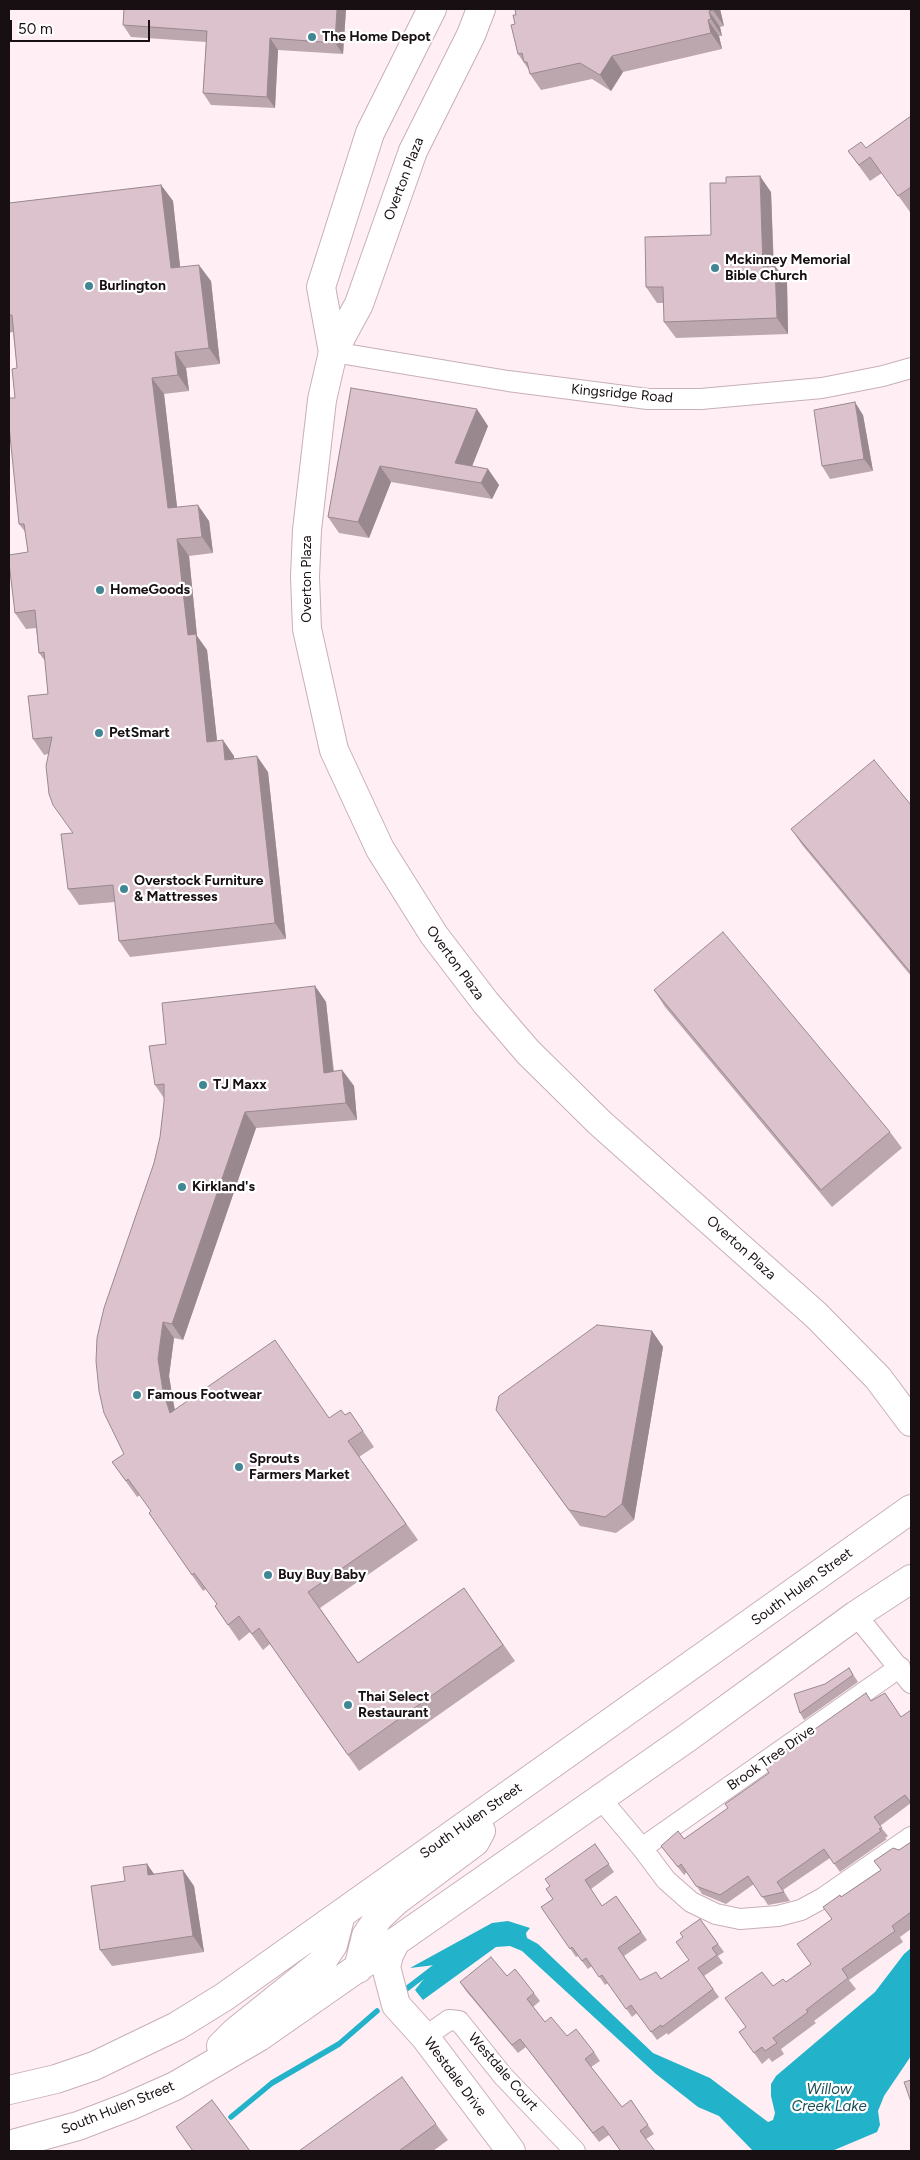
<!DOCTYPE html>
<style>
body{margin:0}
#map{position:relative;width:920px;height:2160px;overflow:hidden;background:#ffeff5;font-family:Figtree,sans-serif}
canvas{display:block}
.frame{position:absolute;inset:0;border:10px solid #170f12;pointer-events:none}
.scale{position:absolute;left:10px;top:20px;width:140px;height:22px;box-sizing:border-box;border:2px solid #170f12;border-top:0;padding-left:6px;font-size:15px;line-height:18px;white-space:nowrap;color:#170f12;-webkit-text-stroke:4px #fff;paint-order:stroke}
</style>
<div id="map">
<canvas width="920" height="2160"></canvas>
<div class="frame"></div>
<div class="scale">50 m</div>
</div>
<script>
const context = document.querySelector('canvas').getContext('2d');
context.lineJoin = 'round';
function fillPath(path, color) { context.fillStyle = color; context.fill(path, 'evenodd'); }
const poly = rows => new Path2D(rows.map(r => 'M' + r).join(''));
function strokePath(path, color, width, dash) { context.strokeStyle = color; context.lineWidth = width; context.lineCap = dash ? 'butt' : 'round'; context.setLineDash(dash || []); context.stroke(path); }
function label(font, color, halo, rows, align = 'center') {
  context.font = font + ' Figtree,sans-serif'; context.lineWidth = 4.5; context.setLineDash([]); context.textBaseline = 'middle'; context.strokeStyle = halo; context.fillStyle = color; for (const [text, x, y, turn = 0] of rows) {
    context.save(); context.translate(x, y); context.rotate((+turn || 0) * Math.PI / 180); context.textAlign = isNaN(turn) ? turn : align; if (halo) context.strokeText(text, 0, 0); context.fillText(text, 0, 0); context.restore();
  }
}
fillPath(poly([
 [508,1921,530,1928,526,1933,527,1938,538,1944,653,2053,710,2078,768,2122,773,2120,775,2113,771,2096,771,2084,776,2076,875,1992,904,1954,911,1948,911,2056,884,2096,878,2111,880,2125,877,2132,832,2151,753,2151,719,2116,698,2107,656,2074,522,1951,510,1946,496,1947,423,2000,415,1990,435,1965,410,1968,492,1923]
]), '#22b2ca');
strokePath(poly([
 [405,1990,435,1967],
 [231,2117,272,2083,339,2044,377,2011]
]), '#22b2ca', 5.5);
const street = poly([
 [333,352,508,381,648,399,701,399,822,388,883,376,911,368],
 [856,1615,911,1683],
 [600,1798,642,1848,666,1880,691,1902,716,1914,740,1919,778,1916,801,1910,823,1898,911,1837],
 [642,1848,900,1667],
 [425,2037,449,2020,459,2021,503,2076,575,2151]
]);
const secondary = poly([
 [481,9,471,35,413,151,359,304,333,352,322,400,307,530,305,577,307,629,334,750,380,849,434,935,486,1003,528,1052,600,1123,816,1315,878,1378,911,1422],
 [333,352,321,287,370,133,432,9],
 [396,1941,389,1955,386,1967,396,2005,425,2037,511,2151],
 [358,1969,366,1936,379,1917,396,1901,475,1842,481,1831],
 [221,2046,235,2032,321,1963,333,1945,341,1914],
 [9,2090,56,2079,94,2066,177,2026,224,1997,911,1509],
 [9,2145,78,2126,130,2106,175,2086,259,2037,687,1738,856,1615,911,1579]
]);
strokePath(street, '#c8afb8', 22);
strokePath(secondary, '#c8afb8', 30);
strokePath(street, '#fff', 20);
strokePath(secondary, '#fff', 28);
fillPath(poly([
 [123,9,346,9,343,54,278,50,275,108,211,105,203,93,206,42,131,37,123,25,124,10],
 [515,9,720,9,724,26,720,27,722,36,719,36,722,49,623,72,611,91,592,79,541,90,530,74,529,70,518,54,515,24,516,15],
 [911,116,911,211,910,212,882,173,870,181,848,151,866,148],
 [161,185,173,201,180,267,211,281,220,364,186,368,189,391,164,394,177,507,209,521,213,553,189,556,197,636,207,650,217,741,234,756,234,759,268,772,286,939,130,957,119,941,115,902,79,905,68,889,73,833,48,754,44,755,33,739,48,694,45,661,39,653,36,628,26,629,15,613,28,552,26,533,19,524,15,398,17,368,13,332,9,333,9,203],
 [771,192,774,266,787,282,788,334,676,338,664,322,664,303,657,303,646,287],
 [351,388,488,426,472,466,488,469,499,485,492,499,391,482,369,538,339,533,328,517],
 [863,415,873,471,830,479,822,466],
 [911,805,911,976,803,846,791,829],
 [315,986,326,1002,334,1071,342,1070,354,1086,357,1120,256,1128,183,1340,174,1338,169,1376,175,1410,330,1418,345,1415,350,1412,374,1447,359,1457,418,1540,320,1608,358,1663,464,1588,515,1661,359,1771,270,1644,263,1650,250,1632,239,1641,215,1606,217,1604,206,1589,203,1591,149,1513,151,1511,140,1495,137,1497,112,1462,124,1454,154,1163,160,1137,164,1102,164,1098,155,1085,166,1044],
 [654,990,890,1132,902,1148,832,1207,665,1007],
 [652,1331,663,1347,634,1520,616,1533,580,1526,496,1410],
 [849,1668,858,1682,804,1720,800,1713,825,1684],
 [866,1693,911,1803,880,1826,888,1836,885,1838,887,1839,840,1872,830,1858,783,1890,790,1901,768,1905,754,1884,726,1904,702,1894,687,1872,684,1875,661,1846,684,1839,728,1808,769,1773],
 [911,1842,911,1929,900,1937,903,1942,849,1980,856,1989,814,2021,816,2023,781,2049,784,2054,772,2062,769,2058,762,2064,739,2032,746,2027,773,1986,786,1982,811,1964,841,1897,881,1870,899,1850],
 [595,1844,614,1872,591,1889,602,1906,616,1896,647,1940,624,1956,640,1980,661,1979,689,1960,683,1937,700,1919,724,1952,718,1956,723,1963,704,1976,719,1997,668,2035,667,2033,657,2040,637,2013,632,2017,608,1983,605,1985,592,1966,588,1969,578,1956,576,1957,541,1907,553,1899,550,1886],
 [147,1864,154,1874,194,1886,204,1952,112,1966,100,1950,125,1881],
 [507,1976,534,1993,540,2001,533,2007,545,2022,567,2036,594,2052,600,2061,591,2067,622,2107,631,2100,654,2134,646,2139,620,2150,609,2135,599,2142,526,2047,518,2053,466,1991,460,1982],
 [436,2124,448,2140,433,2151,299,2151]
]), '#bda7af');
fillPath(poly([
 [337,9,346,9,343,54,335,43],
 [713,9,720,9,724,26,713,10],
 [709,11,720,27,722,36,711,19],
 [708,20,719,36,722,49,711,33],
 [270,38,278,50,275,108,267,97],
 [612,56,623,72,611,91,600,75],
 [760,176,771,192,774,283,763,267],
 [161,185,173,201,182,284,171,268],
 [199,265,211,281,220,364,209,348],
 [775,266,787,282,788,334,777,318],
 [175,352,186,368,189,391,178,375],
 [152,378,164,394,179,524,168,508],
 [855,402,863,415,873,471,864,459],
 [477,409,488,426,467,479,455,463],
 [380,466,391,482,369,538,358,522],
 [488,469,499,485,492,499,481,483],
 [198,505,209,521,213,553,202,537],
 [177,539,189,556,197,636,207,650,219,758,207,742,188,635],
 [223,740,234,756,236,776,225,760],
 [257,756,268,772,286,939,275,923],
 [315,986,326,1002,335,1089,324,1073],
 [342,1070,354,1086,357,1120,346,1103],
 [245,1112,256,1128,183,1340,172,1324],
 [163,1322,174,1338,169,1376,174,1407,182,1430,170,1413,163,1391,158,1359],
 [652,1331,663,1347,634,1520,622,1504],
 [147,1864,158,1880,148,1875],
 [183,1870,194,1886,204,1952,193,1936]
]), '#9a888f');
const building = poly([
 [124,9,337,9,335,43,270,38,267,97,203,93,207,31,123,25,124,9],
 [515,9,713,9,713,10,709,11,711,19,708,20,711,33,612,56,600,75,580,63,530,74,527,62,524,62,522,53,518,54,511,25,515,24,513,15,516,15,515,9],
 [911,116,911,187,898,196,870,157,859,165,848,151,861,142,866,148,911,116],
 [760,176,763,267,775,266,777,318,664,322,663,287,646,287,645,237,711,235,710,183,726,183,726,177,760,176],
 [161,185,171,268,199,265,209,348,175,352,178,375,152,378,168,508,198,505,202,537,177,539,188,635,196,634,207,742,223,740,225,760,257,756,275,923,119,941,113,885,68,889,61,834,73,833,53,805,49,794,46,766,52,737,33,739,28,696,48,694,44,652,39,653,35,610,15,613,9,563,9,555,28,552,24,524,19,524,9,426,9,398,15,398,12,369,17,368,12,315,9,315,9,203,161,185],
 [351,388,477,409,455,463,488,469,481,483,380,466,358,522,328,517,351,388],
 [855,402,864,459,822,466,814,410,855,402],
 [874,760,911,805,911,973,791,829,874,760],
 [723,932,890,1132,821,1190,654,990,723,932],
 [315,986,324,1073,342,1070,346,1103,245,1112,172,1324,163,1322,158,1359,163,1391,170,1413,275,1340,329,1418,341,1410,345,1415,350,1412,363,1431,348,1441,406,1524,308,1592,358,1663,464,1588,503,1645,348,1755,259,1628,252,1634,239,1616,228,1625,215,1606,217,1604,194,1573,192,1575,149,1513,151,1511,128,1479,126,1481,112,1462,124,1454,104,1413,99,1391,96,1361,97,1338,104,1308,154,1163,160,1137,164,1102,164,1084,155,1085,149,1046,166,1044,162,1003,315,986],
 [597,1325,652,1331,622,1504,605,1517,569,1510,496,1410,499,1396,597,1325],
 [849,1668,853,1675,800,1713,794,1694,825,1684,849,1668],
 [866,1693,871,1701,885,1693,901,1717,911,1710,911,1803,905,1795,874,1817,882,1828,879,1829,881,1831,834,1864,824,1849,777,1882,784,1892,762,1897,748,1876,720,1895,696,1886,681,1864,678,1867,661,1846,678,1831,684,1839,728,1808,725,1804,769,1773,764,1765,866,1693],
 [911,1842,911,1912,892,1926,895,1931,842,1969,848,1978,806,2010,808,2012,773,2038,777,2043,765,2051,762,2047,754,2053,739,2032,746,2027,725,1998,762,1972,773,1986,783,1979,786,1982,811,1964,797,1944,832,1919,823,1907,840,1895,841,1897,881,1870,874,1861,893,1848,899,1850,911,1842],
 [595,1844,609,1864,585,1880,602,1906,616,1896,641,1932,618,1948,640,1980,656,1972,661,1979,689,1960,676,1942,683,1937,680,1933,700,1919,718,1944,712,1948,717,1955,698,1968,713,1989,662,2027,661,2025,651,2032,631,2005,626,2009,602,1975,599,1977,586,1958,582,1961,572,1947,570,1949,541,1907,553,1899,546,1889,550,1886,545,1879,595,1844],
 [147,1864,148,1875,183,1870,193,1936,100,1950,91,1886,125,1881,123,1867,147,1864],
 [491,1957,507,1976,515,1969,534,1993,527,1999,545,2022,551,2017,567,2036,576,2029,594,2052,585,2059,622,2107,631,2100,648,2125,640,2131,655,2151,618,2151,620,2150,603,2126,593,2133,520,2039,512,2045,460,1982,491,1957],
 [402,2077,436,2124,399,2151,299,2151,402,2077],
 [911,2080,911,2102,904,2082,911,2080],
 [212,2100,250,2151,193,2151,176,2127,212,2100]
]);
fillPath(building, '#dcc2cc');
strokePath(building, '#9a888f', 1);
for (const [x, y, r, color] of [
 [312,37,5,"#418694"],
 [715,268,5,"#418694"],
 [89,286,5,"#418694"],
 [100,590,5,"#418694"],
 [99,733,5,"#418694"],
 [124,889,5,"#418694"],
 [203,1085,5,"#418694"],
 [182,1187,5,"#418694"],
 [137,1395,5,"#418694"],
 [239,1467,5,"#418694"],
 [268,1575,5,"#418694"],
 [348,1705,5,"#418694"]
]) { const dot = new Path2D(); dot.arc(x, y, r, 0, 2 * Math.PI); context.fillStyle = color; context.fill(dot); strokePath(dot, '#fff', 2); }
label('bold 14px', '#170f12', '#fff', [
 ["The Home Depot",322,37],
 ["Mckinney Memorial",725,260],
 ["Bible Church",725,276],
 ["Burlington",99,286],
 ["HomeGoods",110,590],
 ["PetSmart",109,733],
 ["Overstock Furniture",134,881],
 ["& Mattresses",134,897],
 ["TJ Maxx",213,1085],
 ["Kirkland's",192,1187],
 ["Famous Footwear",147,1395],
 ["Sprouts",249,1459],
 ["Farmers Market",249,1475],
 ["Buy Buy Baby",278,1575],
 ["Thai Select",358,1697],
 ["Restaurant",358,1713]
], 'left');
label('14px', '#170f12', '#fff', [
 ["Overton Plaza",404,179,-69],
 ["Kingsridge Road",622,394,5],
 ["Overton Plaza",307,579,-90],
 ["Overton Plaza",455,963,54],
 ["Overton Plaza",741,1248,42],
 ["South Hulen Street",802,1587,-36],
 ["Brook Tree Drive",771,1758,-35],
 ["South Hulen Street",471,1821,-35],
 ["Westdale Court",503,2072,49],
 ["Westdale Drive",455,2077,53],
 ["South Hulen Street",118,2108,-22]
]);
label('italic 15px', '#184f5a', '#fff', [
 ["Willow",829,2090],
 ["Creek Lake",829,2107]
]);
</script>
